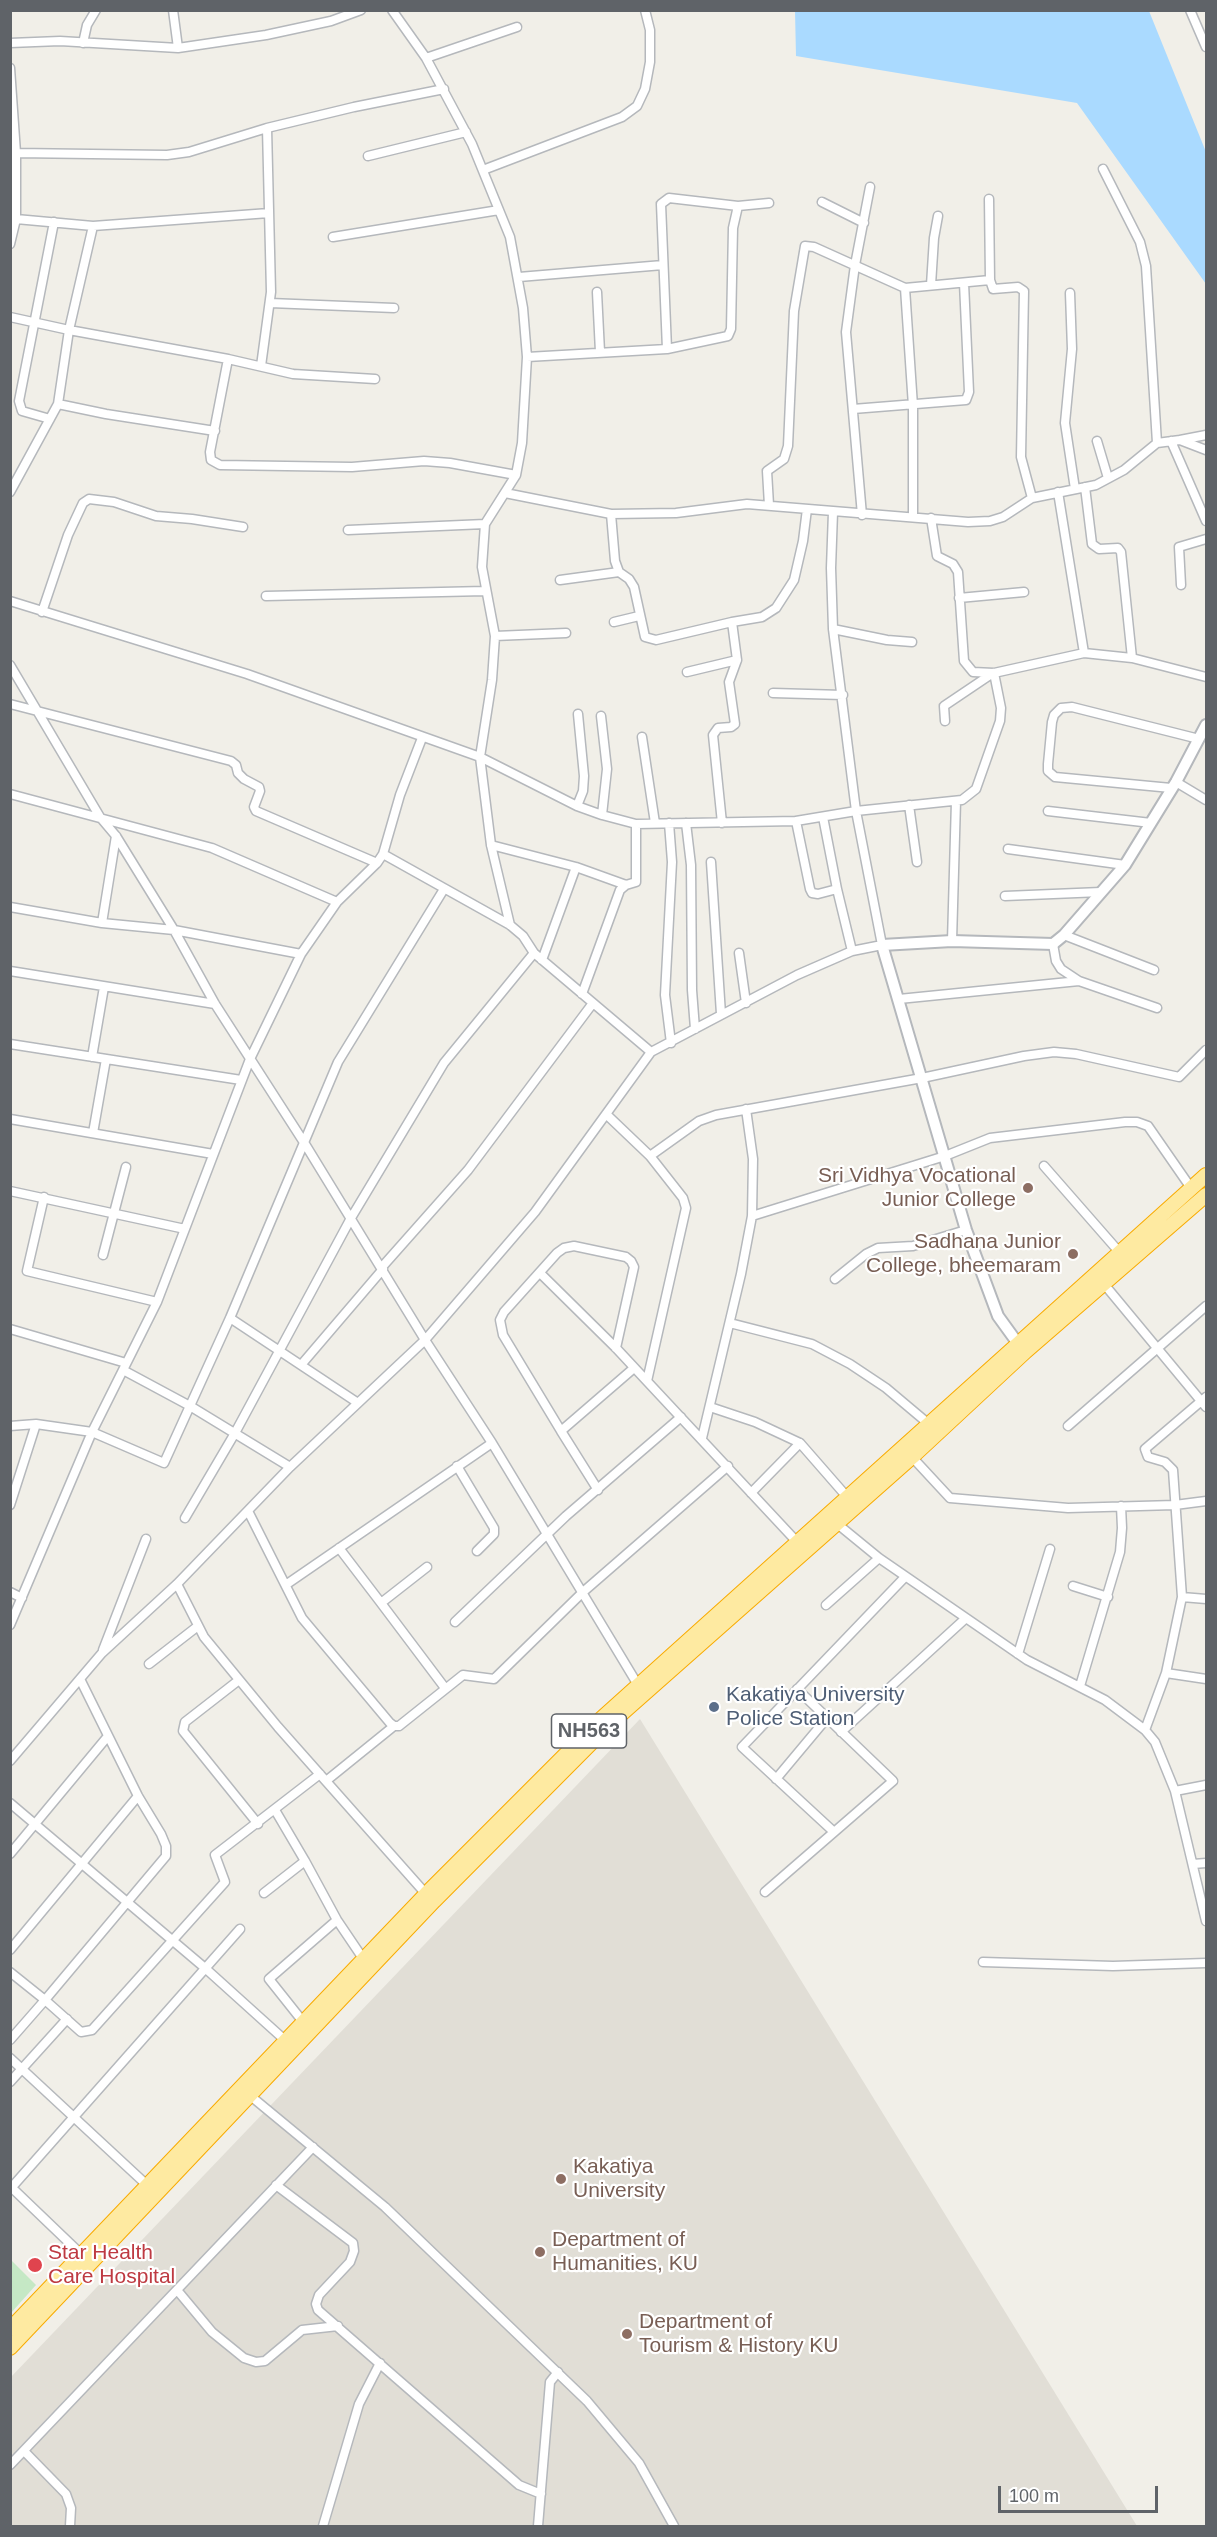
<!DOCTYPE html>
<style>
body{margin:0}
#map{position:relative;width:1217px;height:2537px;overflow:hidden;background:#f1efe8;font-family:Helvetica,sans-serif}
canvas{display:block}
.frame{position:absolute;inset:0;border:12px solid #5f6368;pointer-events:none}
.scale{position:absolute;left:998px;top:2486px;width:160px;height:27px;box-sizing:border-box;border:3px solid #5f6368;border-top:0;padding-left:8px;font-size:18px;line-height:21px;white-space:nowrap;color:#5f6368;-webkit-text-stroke:4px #fff;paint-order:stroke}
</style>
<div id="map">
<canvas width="1217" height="2537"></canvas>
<div class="frame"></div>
<div class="scale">100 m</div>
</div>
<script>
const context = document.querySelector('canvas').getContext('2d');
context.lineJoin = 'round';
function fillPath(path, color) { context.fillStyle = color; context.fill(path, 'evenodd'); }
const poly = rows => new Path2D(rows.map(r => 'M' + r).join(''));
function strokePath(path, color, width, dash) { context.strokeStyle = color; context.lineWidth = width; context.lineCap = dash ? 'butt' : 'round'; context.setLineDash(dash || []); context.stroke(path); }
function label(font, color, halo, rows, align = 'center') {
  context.font = font + ' Helvetica,sans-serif'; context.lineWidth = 4.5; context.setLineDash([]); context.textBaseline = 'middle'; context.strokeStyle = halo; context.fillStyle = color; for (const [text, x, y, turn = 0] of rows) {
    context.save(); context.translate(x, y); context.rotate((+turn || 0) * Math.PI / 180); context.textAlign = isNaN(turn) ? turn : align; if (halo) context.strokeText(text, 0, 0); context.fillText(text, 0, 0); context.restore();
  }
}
fillPath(poly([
 [640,1719,1137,2526,11,2526,10,2378]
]), '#e1ded6');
fillPath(poly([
 [11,2260,36,2285,11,2313,10,2313]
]), '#c5e8c5');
fillPath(poly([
 [795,11,1149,11,1206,152,1206,284,1077,103,796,56]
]), '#aadaff');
const minor = poly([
 [392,10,426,58,472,144,510,237,523,308,527,357,522,443,516,475,485,524,482,567,495,636,492,680,480,757,491,845,510,925],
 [1190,10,1206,47],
 [10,43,60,41,178,48,173,10],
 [83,43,87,25,96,10],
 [178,48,266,35,331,21,361,10],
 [426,58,517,27],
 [10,68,16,153,16,219,10,244],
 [16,153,167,155,189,152,267,128,354,107,444,89],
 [368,156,466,132],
 [1103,169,1140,242,1146,266,1157,443],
 [483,170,622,117,637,106,645,89,650,62,650,30,645,10],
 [822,202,864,223],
 [16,219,93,226,269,213],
 [333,237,499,210],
 [519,277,663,265],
 [990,280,993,289,1018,287,1024,291,1021,457,1032,498],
 [931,285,934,238,938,216],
 [905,288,913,406,913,517],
 [597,292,600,352],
 [1070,293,1072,349,1065,423,1075,489],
 [270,303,394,308],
 [10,317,69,330,93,226],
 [667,349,661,204,669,198,738,206,769,203],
 [527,357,667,349,728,336,731,329,733,228,738,206],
 [228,359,210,452,211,460,220,465,352,467,424,461,450,463,516,475],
 [261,366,271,292,267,128],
 [58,404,106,414,215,431],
 [853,409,966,400,969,392,964,283],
 [50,419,22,411,19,401,54,222],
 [1180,440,1206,435],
 [1097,441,1108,478],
 [1171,441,1206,521],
 [1085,487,1092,544,1099,549,1118,548,1121,552,1132,658],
 [10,492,58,404,69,330,228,359,293,374,375,379],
 [1058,492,1084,653],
 [505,493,611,514,676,513,747,504,968,522,990,521,1003,517,1032,498,1096,485,1124,470,1157,443,1180,440,1206,450],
 [769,505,767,471,784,459,788,446,794,311,805,246,814,247,905,288,990,280,989,199],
 [611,514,615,561,619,572,629,579,634,587,645,637,656,640,732,622],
 [862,515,846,332,855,265,870,187],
 [931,518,937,556,953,564,958,572,964,661,973,672,994,673],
 [348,530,485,524],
 [560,580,619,572],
 [1181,585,1179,547,1206,539],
 [266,596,485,591],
 [959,598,1024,592],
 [10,601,247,674,480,757,577,806,602,815,636,824,796,821,856,811,962,800,976,789,1000,721,1001,708,994,673,1084,653,1132,658,1206,677],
 [42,612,68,535,83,503,89,499,114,502,156,516,192,519,243,527],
 [614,622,639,616],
 [833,629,887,640,912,642],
 [495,636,566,633],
 [10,665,100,817,116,836,174,930,215,1004,305,1144,425,1340,492,1443,638,1685],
 [687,672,737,660,732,622,762,617,776,608,794,580,803,541,807,509],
 [773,693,843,695],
 [10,704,231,761,236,765,238,773,244,779,259,787,260,791,254,807,256,811,377,863],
 [601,716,607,769,602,815],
 [945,721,944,706,993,673],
 [642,737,655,823],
 [1176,782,1206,800],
 [1171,788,1055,777,1048,771,1048,764,1052,722,1054,715,1061,708,1072,707,1199,739],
 [10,794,212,848,337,902],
 [909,805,917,862],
 [577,806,583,791,584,776,578,714],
 [1048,811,1151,823],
 [823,817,837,889,852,951],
 [796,821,810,889,812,893,818,894,837,889],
 [669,823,672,862,665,995,671,1043],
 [686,823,691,865,692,990,695,1029],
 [722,823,713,735,718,728,731,727,735,724,729,682,737,660],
 [491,845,576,867,542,960],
 [1008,849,1125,865],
 [711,862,721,1014],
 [576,867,626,885,636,882,636,824],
 [1005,896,1101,892],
 [10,907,102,923,174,930,301,954],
 [102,923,116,836],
 [1064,935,1154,970],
 [952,941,956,801],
 [1053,944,1056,961,1061,969,1079,981,1157,1008],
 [739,953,746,1003],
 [10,971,215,1004],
 [582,994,620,890,626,885],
 [899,999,1079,981],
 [10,1044,241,1080],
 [651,1052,797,975,852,951,882,945,856,811,833,629,831,568,833,512],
 [92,1057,104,987],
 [606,1114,650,1156,683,1198,686,1208,647,1381],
 [10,1119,213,1154],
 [93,1133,106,1059],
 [650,1156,699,1121,716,1115,922,1078,1024,1056,1054,1052,1076,1054,1179,1077,1206,1050],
 [1044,1166,1121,1254],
 [10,1191,185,1229],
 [44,1197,27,1271,157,1302],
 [752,1216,945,1156,990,1138,1125,1122,1137,1122,1148,1126,1191,1188],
 [103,1255,126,1167],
 [382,1267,468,1170,593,1003],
 [540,1273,616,1348,798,1543],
 [835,1279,866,1254,878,1248,913,1246,966,1230],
 [1104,1284,1206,1407],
 [230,1318,358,1403],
 [730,1323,812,1344,850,1364,886,1388,930,1425],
 [10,1329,126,1363],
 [301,1365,383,1269],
 [123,1370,190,1406,290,1467],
 [710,1407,755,1422,800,1443],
 [10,1426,36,1424,92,1432,164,1463,230,1318,338,1062,444,889],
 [1068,1426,1206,1306],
 [561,1431,503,1335,500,1320,504,1312,557,1253,564,1248,574,1246,626,1257,631,1261,634,1267,616,1348],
 [702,1438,741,1274,752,1216,753,1159,746,1109],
 [912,1457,950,1498,1068,1508,1175,1505,1206,1501],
 [457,1466,494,1528,494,1534,477,1551],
 [598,1490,561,1431,634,1368],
 [751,1493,800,1443,848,1498],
 [10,1505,36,1424],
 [248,1511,302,1618,390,1723,394,1726,399,1726,463,1675,494,1679,583,1592,728,1466],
 [185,1518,235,1433,351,1218,444,1063,534,953],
 [835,1522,879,1558,1027,1660,1105,1700,1145,1730,1155,1742,1175,1791,1206,1921],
 [339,1548,381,1603],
 [427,1567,381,1603,445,1688],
 [177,1584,204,1637,278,1727,426,1894],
 [287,1584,492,1443],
 [1073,1586,1108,1597],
 [10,1592,22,1598],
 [1182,1597,1206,1599],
 [826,1605,879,1558],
 [455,1622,566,1516,681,1417],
 [10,1625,92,1432,157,1302,250,1059,301,954,337,902,377,863,383,854,400,795,422,738],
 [103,1650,146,1539],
 [1018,1654,1050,1549],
 [149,1664,198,1626],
 [1166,1673,1182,1597,1173,1470,1165,1462,1148,1457,1145,1449,1206,1397],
 [239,1680,185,1722,183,1731,258,1824],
 [1080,1686,1120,1552,1122,1528,1121,1506],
 [1145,1730,1166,1673,1206,1679],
 [841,1732,966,1618],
 [10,1761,102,1653,177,1584,290,1467,425,1340,535,1212,651,1052,534,953,523,936,510,925,383,854],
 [776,1779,827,1718],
 [326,1781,394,1726],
 [1175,1791,1206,1785],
 [10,1803,205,1968,287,2042],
 [275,1810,305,1861],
 [834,1832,742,1747,905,1577],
 [10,1854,108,1736],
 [1193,1864,1206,1863],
 [765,1892,893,1781,797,1689],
 [264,1893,305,1861,337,1920,364,1960],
 [10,1950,138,1796],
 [983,1962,1113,1966,1206,1963],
 [10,1972,45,2000,166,1856,166,1846,161,1834,138,1796,80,1679],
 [304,2023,269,1979,337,1920],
 [10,2040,45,2000,81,2032,92,2030,225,1882,215,1855,320,1774],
 [10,2058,148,2186],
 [10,2082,67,2019],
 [247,2093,385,2207,587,2401,639,2463,674,2526],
 [276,2185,353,2243,354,2251,350,2262,319,2295,316,2304,318,2310,519,2485,541,2494],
 [10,2186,82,2255],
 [12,2187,240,1929],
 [177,2290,212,2332,244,2358,256,2362,265,2361,302,2330,338,2326],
 [24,2451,66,2494,71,2508,70,2526],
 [10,2465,313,2147],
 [323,2526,359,2404,380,2363],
 [538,2526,550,2382,558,2372]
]);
const tertiary = poly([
 [1019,1345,998,1316,966,1230,882,945,952,941,1053,944,1064,935,1125,865,1176,782,1206,725]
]);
const trunk = poly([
 [10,2329,426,1894,602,1718,1206,1175],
 [10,2348,434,1901,610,1724,912,1457,1025,1352,1206,1195]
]);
strokePath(minor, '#b5b8bc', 11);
strokePath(tertiary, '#b5b8bc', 14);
strokePath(trunk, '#f9ab00', 16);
strokePath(minor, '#fff', 8);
strokePath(tertiary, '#fff', 10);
strokePath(trunk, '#feeaa1', 14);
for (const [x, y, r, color] of [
 [1028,1188,6,"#8d6e63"],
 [1073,1254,6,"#8d6e63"],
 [714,1707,6,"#5c6f8a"],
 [561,2179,6,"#8d6e63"],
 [540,2252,6,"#8d6e63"],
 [35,2265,8,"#e0444e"],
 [627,2334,6,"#8d6e63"]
]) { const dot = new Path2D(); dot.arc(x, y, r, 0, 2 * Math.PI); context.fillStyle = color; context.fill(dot); strokePath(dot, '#fff', 2); }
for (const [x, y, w] of [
 [589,1731,75]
]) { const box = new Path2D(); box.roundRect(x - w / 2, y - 17, w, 34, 4.5); context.fillStyle = '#fff'; context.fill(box); strokePath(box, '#5f6368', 1.5); }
label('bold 20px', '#5f6368', null, [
 ["NH563",589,1731]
]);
label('21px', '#785e54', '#fff', [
 ["Sri Vidhya Vocational",1016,1176,"right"],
 ["Junior College",1016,1200,"right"],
 ["Sadhana Junior",1061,1242,"right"],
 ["College, bheemaram",1061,1266,"right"],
 ["Kakatiya",573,2167],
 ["University",573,2191],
 ["Department of",552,2240],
 ["Humanities, KU",552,2264],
 ["Department of",639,2322],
 ["Tourism & History KU",639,2346]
], 'left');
label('21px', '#4e5e75', '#fff', [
 ["Kakatiya University",726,1695],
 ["Police Station",726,1719]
], 'left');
label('21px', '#be3a42', '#fff', [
 ["Star Health",48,2253],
 ["Care Hospital",48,2277]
], 'left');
</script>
